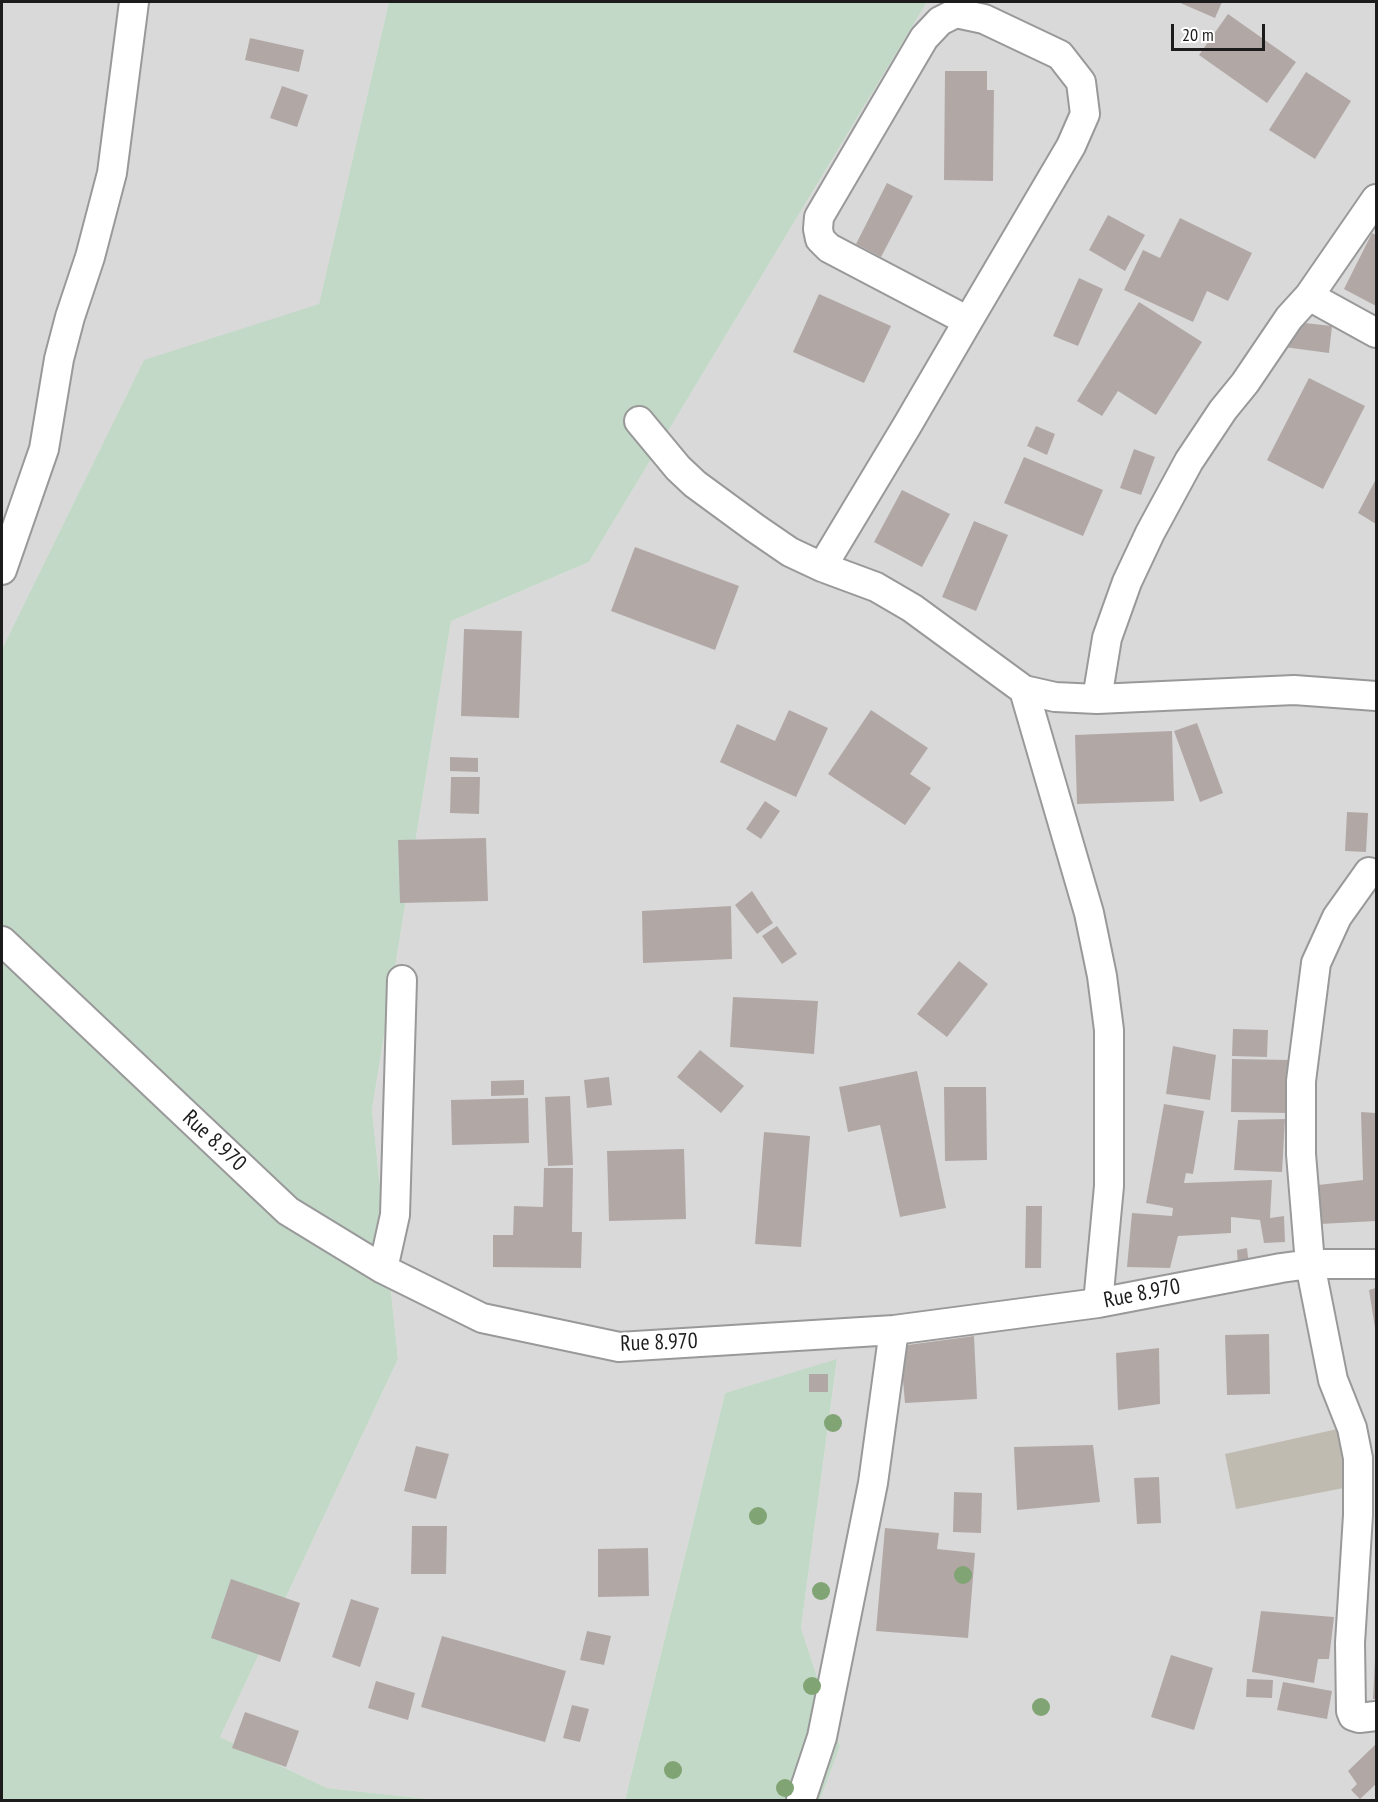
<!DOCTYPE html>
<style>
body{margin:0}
#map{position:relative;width:1378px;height:1802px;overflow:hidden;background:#ece7e3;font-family:"PT Sans Narrow",sans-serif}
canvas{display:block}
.frame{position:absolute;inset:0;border:3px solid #1c1c1c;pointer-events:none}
.scale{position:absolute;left:1171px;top:24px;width:94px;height:27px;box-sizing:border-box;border:3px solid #1c1c1c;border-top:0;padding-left:8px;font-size:18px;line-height:21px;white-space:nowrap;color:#1c1c1c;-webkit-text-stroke:4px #fff;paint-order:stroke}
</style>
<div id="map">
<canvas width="1378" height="1802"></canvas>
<div class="frame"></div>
<div class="scale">20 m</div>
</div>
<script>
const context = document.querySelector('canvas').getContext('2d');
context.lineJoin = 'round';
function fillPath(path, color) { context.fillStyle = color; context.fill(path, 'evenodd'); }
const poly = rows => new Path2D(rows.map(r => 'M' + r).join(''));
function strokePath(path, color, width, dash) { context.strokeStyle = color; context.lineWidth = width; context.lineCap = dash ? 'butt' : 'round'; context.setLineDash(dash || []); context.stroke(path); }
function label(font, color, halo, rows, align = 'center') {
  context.font = font + ' "PT Sans Narrow",sans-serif'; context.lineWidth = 5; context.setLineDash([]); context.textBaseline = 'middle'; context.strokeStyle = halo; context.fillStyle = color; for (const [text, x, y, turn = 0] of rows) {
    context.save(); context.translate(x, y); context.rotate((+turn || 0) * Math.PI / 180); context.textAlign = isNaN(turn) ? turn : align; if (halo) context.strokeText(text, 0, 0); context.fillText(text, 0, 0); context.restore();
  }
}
fillPath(poly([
 [2,2,389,2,319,305,144,361,2,649],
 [927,2,1376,2,1376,1800,820,1800,840,1745,801,1628,837,1360,725,1393,625,1800,438,1800,327,1788,220,1737,398,1359,372,1110,451,621,589,562]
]), '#dad9da');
fillPath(poly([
 [1351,1426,1359,1485,1236,1509,1225,1454]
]), '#c0bbb0');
fillPath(poly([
 [389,2,927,2,589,562,451,621,372,1110,398,1359,220,1737,327,1788,438,1800,2,1800,2,649,144,360,319,304],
 [837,1359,801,1628,840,1746,820,1800,625,1800,725,1393]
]), '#c2d9c8');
fillPath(poly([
 [1178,2,1222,2,1215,18],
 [1228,14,1296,62,1267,103,1199,55],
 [250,38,304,50,299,72,245,60],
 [945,71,987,71,987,90,994,90,993,181,944,180],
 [1306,72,1351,101,1315,159,1269,130],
 [282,86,308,95,297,127,270,118],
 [887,183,913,196,881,257,856,244],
 [1108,215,1145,235,1125,271,1089,250],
 [1180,218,1252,253,1228,301,1207,291,1193,322,1124,290,1143,250,1160,258],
 [1372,233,1376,235,1376,306,1344,289],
 [1079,278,1103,289,1078,346,1053,336],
 [819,294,891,326,864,383,793,352],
 [1139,302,1202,342,1156,415,1118,391,1102,416,1077,401],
 [1287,321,1332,326,1329,353,1284,347],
 [1309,378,1365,406,1323,489,1267,460],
 [1036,426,1055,434,1047,455,1027,446],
 [1134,449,1155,457,1141,495,1120,488],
 [1024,457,1103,490,1083,536,1004,503],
 [1376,479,1376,524,1358,513],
 [902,490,950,514,922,567,874,542],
 [974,521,1008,535,976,611,942,597],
 [635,547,739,586,715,650,611,611],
 [464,629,522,631,519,718,461,716],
 [789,710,828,728,796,797,720,762,737,724,775,741],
 [871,710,928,748,910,774,931,788,905,825,828,774],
 [1197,723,1223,793,1200,802,1174,731],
 [1172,731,1174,801,1077,804,1075,735],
 [450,757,478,758,478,772,450,771],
 [451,777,480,777,479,814,450,813],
 [765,801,780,811,761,839,746,829],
 [1347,812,1368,813,1366,852,1345,851],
 [486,838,488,901,400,903,398,840],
 [752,891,773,923,757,934,735,905],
 [731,906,732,959,643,963,642,911],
 [777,926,797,954,782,964,762,936],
 [959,961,988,984,947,1037,917,1014],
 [733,997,818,1001,814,1054,730,1047],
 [1233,1029,1268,1030,1267,1057,1232,1056],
 [1173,1046,1216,1055,1210,1100,1166,1094],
 [700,1050,744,1086,721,1113,677,1077],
 [1232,1059,1289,1060,1288,1113,1231,1112],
 [917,1071,946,1208,900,1217,880,1125,848,1132,839,1087],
 [609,1077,612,1105,587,1108,584,1080],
 [524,1080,524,1095,491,1096,491,1081],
 [944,1087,986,1087,987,1160,945,1161],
 [570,1096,573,1165,548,1166,545,1097],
 [528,1098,529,1143,452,1145,451,1100],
 [1164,1104,1204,1111,1193,1174,1186,1173,1184,1183,1272,1180,1270,1218,1284,1216,1285,1242,1264,1243,1260,1220,1231,1217,1231,1233,1178,1236,1170,1268,1127,1267,1132,1213,1172,1216,1173,1208,1146,1203],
 [1361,1112,1376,1113,1376,1221,1320,1224,1318,1185,1363,1180],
 [1285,1119,1282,1172,1234,1170,1238,1120],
 [764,1132,810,1136,801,1247,755,1244],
 [684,1149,686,1219,609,1221,607,1151],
 [544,1168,573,1168,572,1232,582,1232,581,1268,493,1267,493,1235,513,1235,514,1206,543,1207],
 [1026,1206,1042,1206,1041,1268,1025,1268],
 [1247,1248,1249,1266,1238,1267,1237,1250],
 [1376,1288,1376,1327,1375,1328,1369,1290],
 [1269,1334,1270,1394,1227,1395,1225,1335],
 [974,1336,977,1399,905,1403,900,1346],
 [1159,1348,1160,1404,1118,1410,1116,1353],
 [809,1374,828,1374,828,1392,809,1392],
 [1093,1445,1100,1502,1017,1510,1014,1447],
 [416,1446,449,1454,436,1499,404,1491],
 [1159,1477,1161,1523,1137,1524,1134,1478],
 [954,1492,982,1493,981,1533,953,1532],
 [412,1526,447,1526,446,1574,411,1574],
 [885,1528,939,1533,937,1549,975,1553,968,1638,876,1631],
 [648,1548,649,1596,598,1597,598,1549],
 [231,1579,300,1603,280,1662,211,1638],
 [351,1599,379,1608,360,1667,332,1657],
 [1261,1611,1334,1617,1329,1659,1318,1659,1314,1683,1252,1672],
 [587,1631,611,1636,604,1665,580,1660],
 [442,1636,566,1671,545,1742,421,1707],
 [1171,1655,1213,1668,1194,1730,1151,1717],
 [1375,1659,1376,1659,1376,1699,1373,1699],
 [1247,1679,1273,1680,1272,1698,1246,1697],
 [376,1681,415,1693,408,1720,368,1708],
 [1283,1682,1332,1691,1327,1719,1277,1710],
 [572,1705,589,1709,580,1742,563,1738],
 [245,1712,299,1731,286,1767,232,1748],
 [1376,1744,1376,1784,1360,1799,1351,1790,1357,1784,1348,1771]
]), '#b1a8a6');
const minor = poly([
 [1309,296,1376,333],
 [639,421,678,468,695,484,755,528,790,552,822,567,876,587,912,608,1024,690,1055,697,1097,699,1294,690,1376,696],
 [822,567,908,424,968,321,1071,146,1085,114,1081,82,1060,55,984,19,956,13,940,21,924,38,819,217,818,229,820,239,829,248,968,321],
 [2,570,44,449,59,359,70,317,90,257,112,173,134,2],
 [1024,690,1089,913,1102,976,1109,1030,1109,1186,1098,1303],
 [1097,699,1107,638,1127,582,1150,533,1189,461,1223,410,1245,383,1289,318,1309,296,1376,199],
 [1369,872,1337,917,1316,963,1301,1081,1301,1154,1310,1264,1333,1380,1352,1428,1358,1458,1358,1515,1350,1643,1351,1711,1353,1716,1359,1718,1376,1716],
 [2,941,288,1211,383,1269,482,1318,619,1347,894,1330,1098,1303,1281,1268,1310,1264,1376,1264],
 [383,1269,395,1215,402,980],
 [801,1800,822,1737,873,1483,894,1330]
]);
strokePath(minor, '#999', 32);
strokePath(minor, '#fff', 28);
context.fillStyle = '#80a473';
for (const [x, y] of [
 [833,1423],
 [758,1516],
 [963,1575],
 [821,1591],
 [812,1686],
 [1041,1707],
 [673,1770],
 [785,1788]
]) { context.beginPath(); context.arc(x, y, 9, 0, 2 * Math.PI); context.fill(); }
label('22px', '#1c1c1c', '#fff', [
 ["Rue 8.970",214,1141,43],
 ["Rue 8.970",1142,1294,-11],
 ["Rue 8.970",659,1343,-2]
]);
</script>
